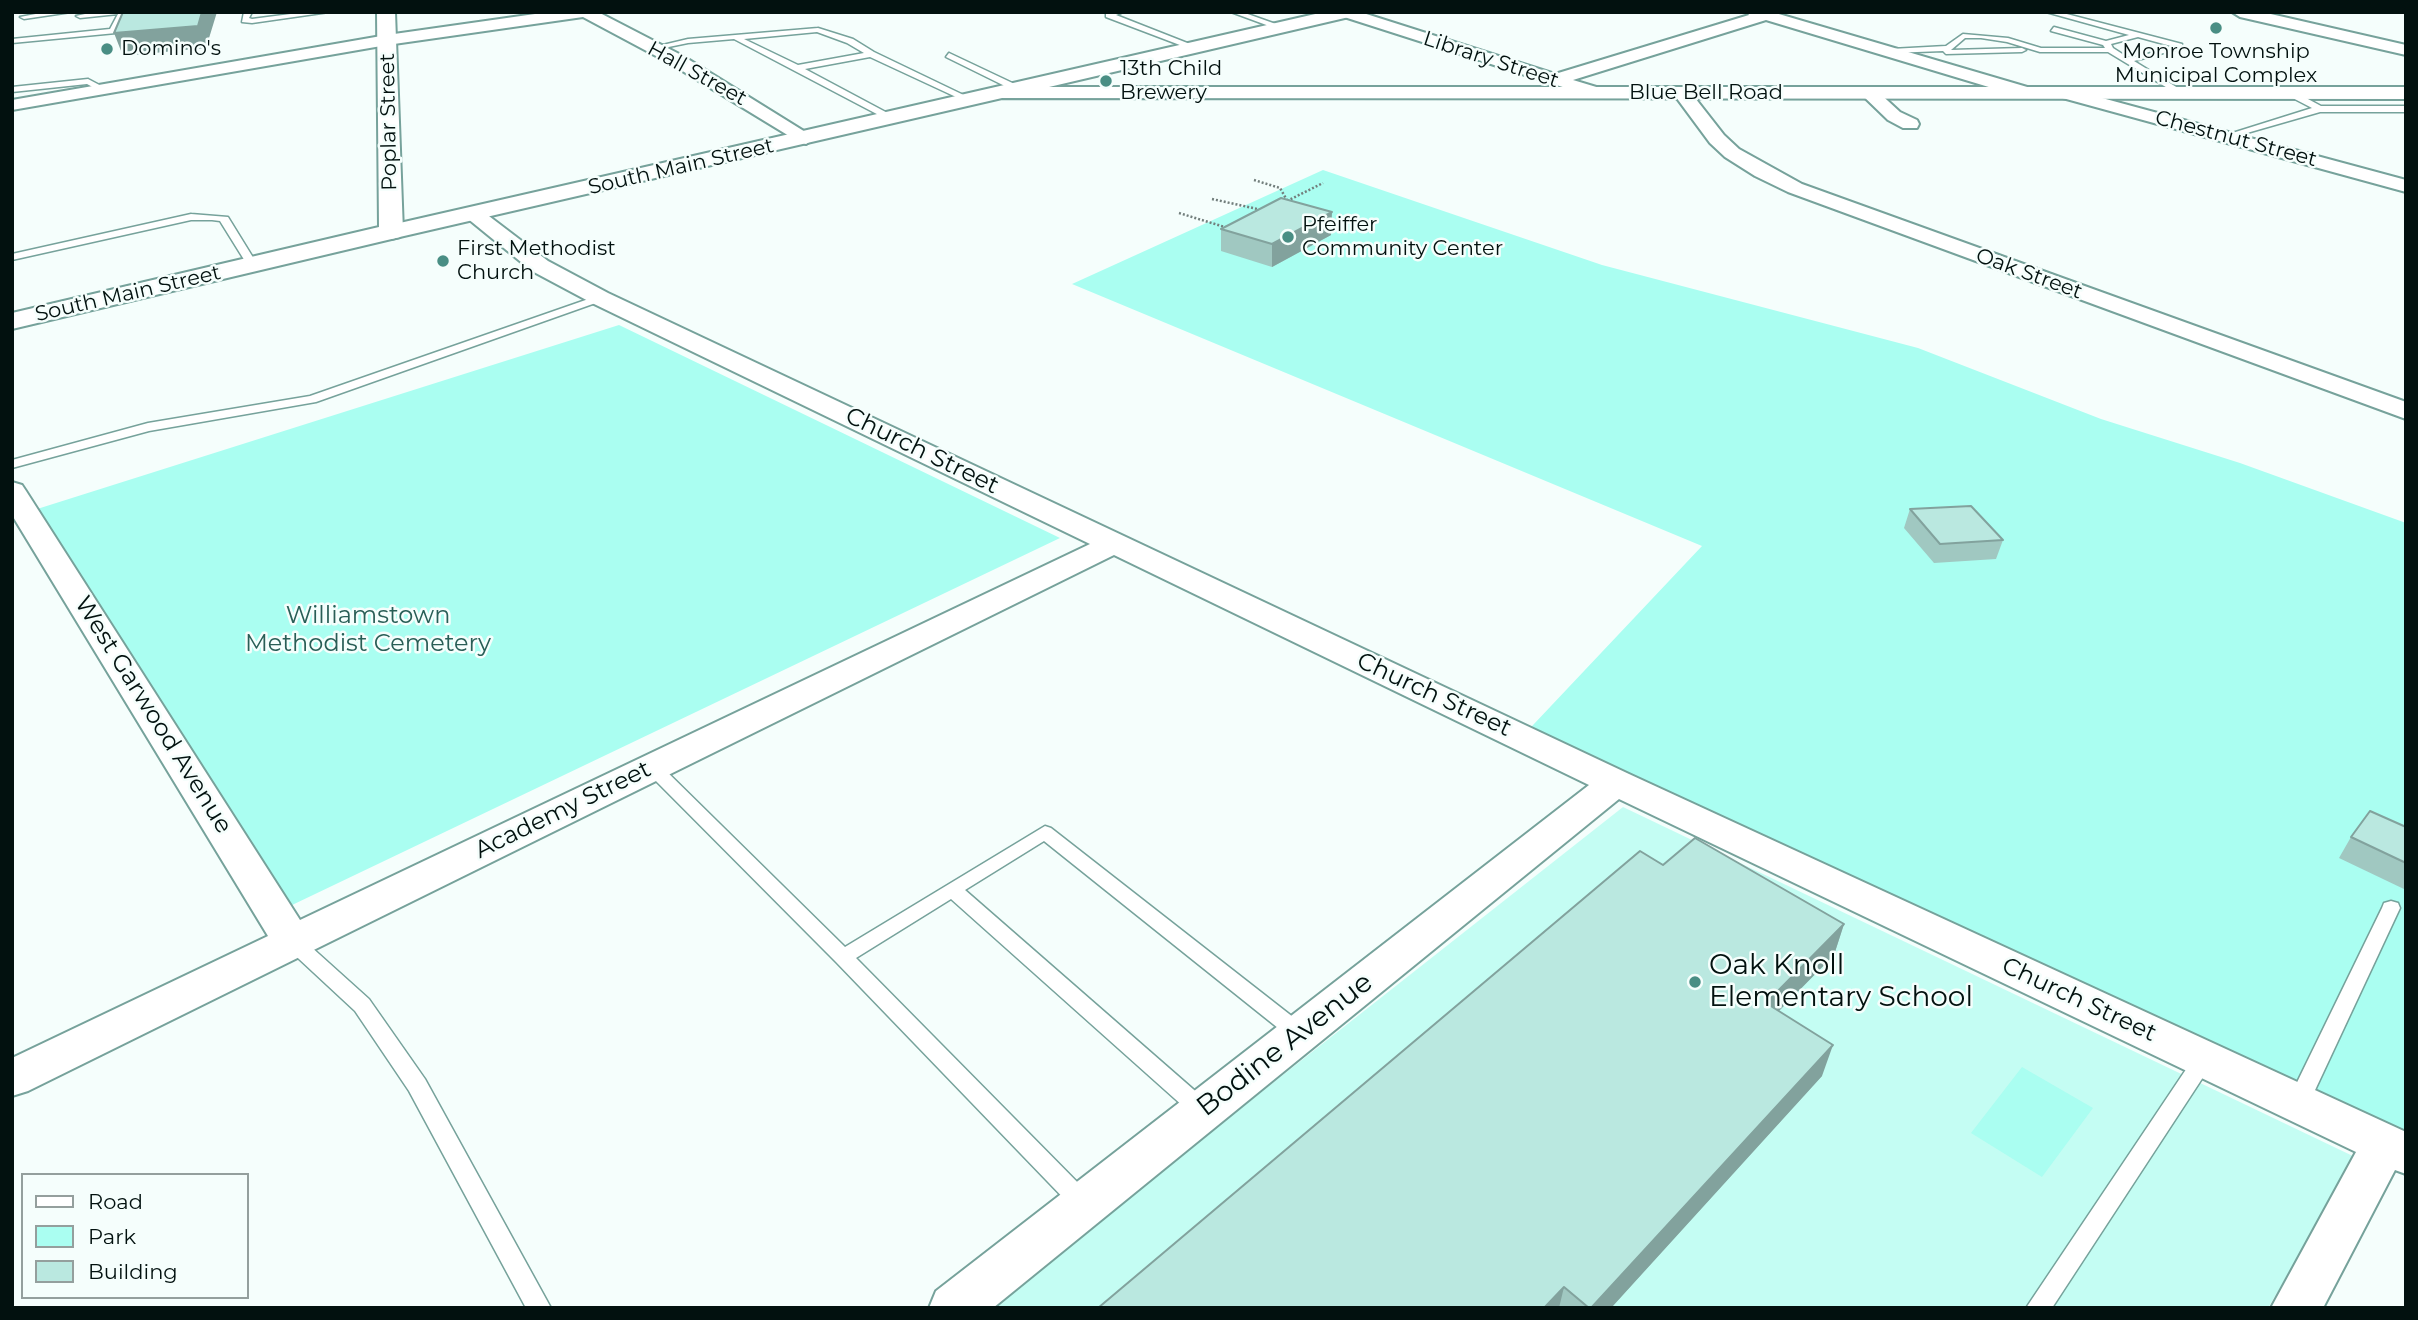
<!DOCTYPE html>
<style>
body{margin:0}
#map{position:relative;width:2418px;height:1320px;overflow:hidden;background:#f5fefc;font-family:Montserrat,sans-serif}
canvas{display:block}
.frame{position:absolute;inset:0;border:14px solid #02110f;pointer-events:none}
.legend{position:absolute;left:21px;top:1173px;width:228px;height:126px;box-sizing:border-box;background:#f5fefc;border:2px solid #949f9d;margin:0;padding:9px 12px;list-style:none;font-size:21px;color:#02110f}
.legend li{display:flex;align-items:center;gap:14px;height:35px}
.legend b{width:35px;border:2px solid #949f9d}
</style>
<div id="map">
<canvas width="2418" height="1320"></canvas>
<div class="frame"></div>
<ul class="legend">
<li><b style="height:9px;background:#fff"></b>Road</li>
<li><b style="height:19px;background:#aafef1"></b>Park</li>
<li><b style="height:19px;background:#bae8e0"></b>Building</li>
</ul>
</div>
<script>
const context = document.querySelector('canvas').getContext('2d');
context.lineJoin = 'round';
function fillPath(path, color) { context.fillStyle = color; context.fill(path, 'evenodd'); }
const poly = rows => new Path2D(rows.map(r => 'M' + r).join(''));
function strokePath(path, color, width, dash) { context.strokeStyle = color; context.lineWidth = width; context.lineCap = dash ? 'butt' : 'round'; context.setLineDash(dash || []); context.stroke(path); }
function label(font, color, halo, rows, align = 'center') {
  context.font = font + ' Montserrat,sans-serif'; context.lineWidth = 5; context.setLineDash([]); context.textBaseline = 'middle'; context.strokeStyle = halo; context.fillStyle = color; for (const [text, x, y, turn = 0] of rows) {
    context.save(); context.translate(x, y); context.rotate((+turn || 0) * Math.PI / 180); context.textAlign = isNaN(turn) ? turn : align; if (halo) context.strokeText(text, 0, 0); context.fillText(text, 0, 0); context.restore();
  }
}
fillPath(poly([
 [1623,807,2357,1158,2268,1308,987,1308]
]), '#c4fdf3');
fillPath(poly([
 [1323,170,1602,265,1918,348,2101,419,2240,463,2406,523,2406,1156,1517,742,1702,546,1072,284],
 [619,325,1060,538,290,906,34,510],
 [2022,1067,2093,1108,2042,1177,1971,1133]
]), '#aafef1');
const service = poly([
 [46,12,71,12,24,19,20,17,46,12],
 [94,12,127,12,116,33,12,43,12,39,110,29,118,14,80,18,76,16,94,12],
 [244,12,252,12,249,18,252,19,306,12,329,12,252,23,242,22,244,12],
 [1111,12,1123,12,1116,15,1200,48,1193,50,1106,17,1106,13,1111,12],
 [1231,12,1242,12,1287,28,1280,30,1231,12],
 [2046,12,2059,12,2182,44,2182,48,2134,61,2186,93,2179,95,2108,52,2040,52,2007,42,1981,38,1965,38,1951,50,2022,48,2026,50,2022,52,1946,54,1943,51,1891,53,1887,51,1891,49,1946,46,1963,34,2008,38,2041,48,2105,48,2103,45,2051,31,2054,27,2106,41,2129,35,2046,12],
 [2138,37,2171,46,2142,56,2127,57,2113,48,2111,44,2138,37],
 [818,28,853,39,874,52,976,101,969,103,870,57,805,69,895,117,896,119,892,122,734,39,688,43,654,50,650,48,688,39,818,28],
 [817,32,847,43,864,53,798,65,744,39,817,32],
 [949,53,1023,88,1024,90,1017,92,946,57,949,53],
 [88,79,107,89,100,91,87,84,12,92,12,87,88,79],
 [2287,91,2293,91,2321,106,2406,106,2406,112,2320,112,2226,139,2226,135,2312,108,2287,95,2287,91],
 [191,214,228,217,257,264,256,266,248,266,220,221,212,220,191,220,12,260,12,254,191,214],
 [600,295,604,296,604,300,316,402,149,431,12,468,12,460,148,423,310,396,600,295],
 [652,761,658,763,845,947,1045,826,1051,828,1307,1028,1310,1034,1307,1040,1300,1042,1293,1040,1044,841,965,890,1209,1103,1212,1109,1209,1115,1201,1118,1193,1115,951,899,856,958,1091,1196,1094,1203,1091,1210,1083,1213,1075,1210,836,962,646,771,643,767,646,763,652,761],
 [2391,901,2398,903,2400,908,2309,1103,2306,1109,2298,1112,2290,1109,2287,1103,2382,908,2384,903,2391,901],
 [292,934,299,936,369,999,425,1079,551,1308,526,1308,409,1091,355,1011,285,946,282,941,285,936,292,934],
 [2204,1051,2211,1053,2214,1059,2211,1065,2052,1308,2026,1308,2197,1053,2204,1051]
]);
const minor = poly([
 [549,12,598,12,683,56,815,138,806,144,799,142,671,64,583,17,387,45,12,110,12,100,387,35,549,12],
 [1335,12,1360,12,1555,74,1749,15,1747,12,1772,12,2034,89,2037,93,2034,97,2022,97,1766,20,1573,80,1603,89,1606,93,1603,97,1597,98,1338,15,1335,12],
 [2232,12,2262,12,2406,45,2406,55,2240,17,2232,12],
 [1682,88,1688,89,1724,135,1739,149,1802,184,2406,402,2406,419,1788,192,1755,176,1725,157,1710,143,1673,93,1682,88],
 [1869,88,1875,89,1900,112,1917,120,1919,124,1917,128,1903,128,1888,120,1860,93,1869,88],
 [2065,88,2406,180,2406,192,2059,97,2056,93,2065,88],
 [474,208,481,210,548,261,608,293,1629,774,2406,1132,2406,1174,2395,1170,2323,1308,2271,1308,2356,1152,1619,799,993,1308,929,1308,936,1291,1589,785,1114,555,28,1091,12,1096,12,1058,268,936,12,515,12,482,22,485,26,491,300,920,1090,544,592,303,532,271,467,218,463,214,467,210,474,208]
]);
const tertiary = poly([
 [1324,12,1358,12,1349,17,1049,87,2406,87,2406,99,1002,98,391,239,382,237,379,232,382,227,391,225,1324,12]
]);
const secondary = poly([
 [377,12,395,12,403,232,400,237,12,329,12,313,379,227,377,12]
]);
strokePath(service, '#76a29b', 3);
strokePath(minor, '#76a29b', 4);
strokePath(tertiary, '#76a29b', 4);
strokePath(secondary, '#76a29b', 4);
strokePath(poly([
 [1254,180,1280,188,1288,202],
 [1212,199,1262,210],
 [1287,201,1323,183],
 [1179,213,1228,228]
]), '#727e7c', 2.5, [2, 2]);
fillPath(service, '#fff');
fillPath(minor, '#fff');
fillPath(tertiary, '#fff');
fillPath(secondary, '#fff');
fillPath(poly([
 [1221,229,1331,235,1272,267,1221,251],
 [1910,509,2003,540,1996,559,1934,563,1904,528],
 [2406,827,2406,890,2339,858,2351,837],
 [1663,865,1844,924,1834,955,1779,1011,1822,1076,1611,1308,1098,1308]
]), '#a0c8c1');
fillPath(poly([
 [202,12,217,12,206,48,123,56,114,33],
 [1332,212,1331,235,1272,267,1272,244],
 [1844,924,1834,955,1756,1034,1766,1003],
 [1833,1045,1822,1076,1611,1308,1591,1308],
 [1564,1287,1559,1308,1544,1308]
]), '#82a29d');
const building = poly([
 [123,12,202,12,198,26,114,33,123,12],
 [1281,198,1332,212,1272,244,1221,229,1281,198],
 [1971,506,2003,540,1940,544,1910,509,1971,506],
 [2370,811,2406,827,2406,863,2351,837,2370,811],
 [1695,838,1844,924,1766,1003,1833,1045,1591,1308,1589,1308,1564,1287,1544,1308,1098,1308,1640,851,1663,865,1695,838]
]);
fillPath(building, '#bae8e0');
strokePath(building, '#82a29d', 2);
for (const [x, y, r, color] of [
 [2216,28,7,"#498e84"],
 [107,49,7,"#498e84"],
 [1106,81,7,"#498e84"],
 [1288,237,7,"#498e84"],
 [443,261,7,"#498e84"],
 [1695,982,7,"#498e84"]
]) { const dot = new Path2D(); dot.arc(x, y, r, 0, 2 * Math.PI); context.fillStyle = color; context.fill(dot); strokePath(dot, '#f5fefc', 2.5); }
label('21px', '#02110f', '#f5fefc', [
 ["Domino's",121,49],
 ["Monroe Township",2216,52,"center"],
 ["Municipal Complex",2216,76,"center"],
 ["13th Child",1120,69],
 ["Brewery",1120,93],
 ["Pfeiffer",1302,225],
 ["Community Center",1302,249],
 ["First Methodist",457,249],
 ["Church",457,273]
], 'left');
label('21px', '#02110f', '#f5fefc', [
 ["Library Street",1491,60,18],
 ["Hall Street",697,74,29],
 ["Blue Bell Road",1706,93],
 ["Poplar Street",389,122,-91],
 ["Chestnut Street",2236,139,15],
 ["South Main Street",681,167,-13],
 ["Oak Street",2029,274,20],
 ["South Main Street",128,294,-13]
]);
label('24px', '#02110f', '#f5fefc', [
 ["Church Street",922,451,26],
 ["Church Street",1434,695,25],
 ["West Garwood Avenue",153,715,58],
 ["Academy Street",563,810,-26],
 ["Church Street",2079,1000,25]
]);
label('24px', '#285e56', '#f5fefc', [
 ["Williamstown",368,616],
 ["Methodist Cemetery",368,644]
]);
label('28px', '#02110f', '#f5fefc', [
 ["Oak Knoll",1709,966],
 ["Elementary School",1709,998]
], 'left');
label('28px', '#02110f', '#f5fefc', [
 ["Bodine Avenue",1285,1045,-38]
]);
</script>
